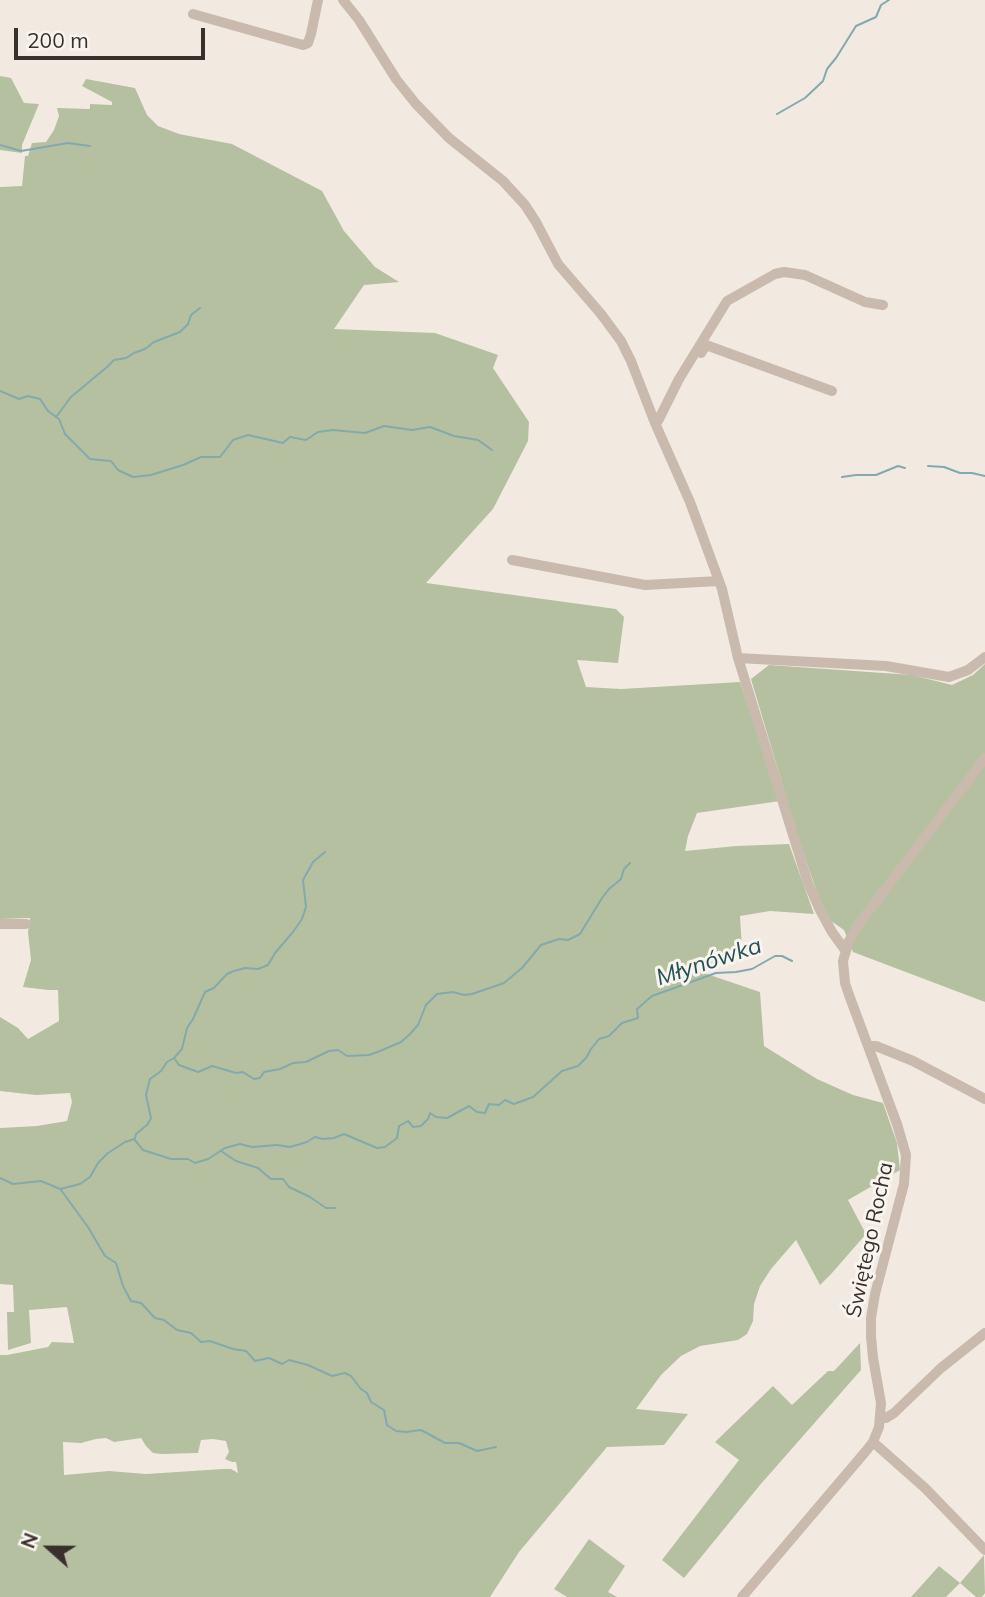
<!DOCTYPE html>
<meta charset="utf-8">
<style>
body{margin:0}
#map{position:relative;width:985px;height:1597px;overflow:hidden;background:#f2eae1;font-family:Mulish,sans-serif}
canvas{display:block}
.north{position:absolute;left:14px;top:1513px;width:70px;height:70px;-webkit-text-stroke:5px #f9f4ed;paint-order:stroke;rotate:291deg;font-size:19px;font-weight:700;line-height:28px;text-align:center;color:#38302b}
.north::after{content:'';display:block;margin:auto;width:24px;height:32px;background:#38302b;clip-path:polygon(50% 0,100% 100%,50% 72%,0 100%)}
.scale{position:absolute;left:14px;top:28px;width:191px;height:32px;box-sizing:border-box;border:4px solid #38302b;border-top:0;padding-left:9px;font-size:21px;line-height:24px;white-space:nowrap;color:#38302b;-webkit-text-stroke:5px #f9f4ed;paint-order:stroke}
</style>
<div id="map">
<canvas width="985" height="1597"></canvas>
<div class="north">N</div>
<div class="scale">200 m</div>
</div>
<script>
const context = document.querySelector('canvas').getContext('2d');
context.lineJoin = 'round';
function fillPath(path, color) { context.fillStyle = color; context.fill(path, 'evenodd'); }
const poly = rows => new Path2D(rows.map(r => 'M' + r).join(''));
function strokePath(path, color, width, dash) { context.strokeStyle = color; context.lineWidth = width; context.lineCap = dash ? 'butt' : 'round'; context.setLineDash(dash || []); context.stroke(path); }
function label(font, color, halo, rows, align = 'center') {
  context.font = font + ' Mulish,sans-serif'; context.lineWidth = 6; context.setLineDash([]); context.textBaseline = 'middle'; context.strokeStyle = halo; context.fillStyle = color; for (const [text, x, y, turn = 0] of rows) {
    context.save(); context.translate(x, y); context.rotate((+turn || 0) * Math.PI / 180); context.textAlign = isNaN(turn) ? turn : align; if (halo) context.strokeText(text, 0, 0); context.fillText(text, 0, 0); context.restore();
  }
}
fillPath(poly([
 [0,76,11,78,24,103,39,104,22,145,22,153,0,150],
 [86,79,135,88,147,115,158,126,179,134,232,144,322,191,344,231,375,267,399,282,364,285,334,329,435,333,498,355,493,368,529,422,528,441,493,509,426,583,616,609,624,617,618,663,577,660,586,687,621,689,740,682,780,801,697,813,688,836,685,851,736,846,789,844,814,914,770,911,740,916,742,949,698,971,760,992,764,1046,817,1079,853,1095,883,1103,897,1143,900,1170,848,1200,866,1234,832,1273,820,1285,796,1240,771,1269,760,1286,754,1304,753,1321,747,1334,738,1340,700,1346,681,1356,661,1375,636,1409,688,1414,664,1445,607,1447,519,1552,490,1597,0,1597,0,1355,7,1355,48,1347,52,1342,74,1343,67,1307,29,1310,31,1343,8,1350,7,1312,14,1312,13,1285,0,1284,0,1128,37,1126,67,1121,72,1102,70,1093,36,1095,0,1091,0,1017,18,1028,28,1039,59,1021,58,990,48,990,23,987,31,960,28,932,30,918,0,919,0,187,22,186,25,156,28,156,32,143,46,142,54,130,59,116,57,108,90,109,90,104,112,105,112,102,82,86],
 [106,1438,114,1442,141,1438,146,1446,153,1453,162,1454,198,1453,201,1440,213,1439,226,1441,229,1452,225,1459,232,1462,236,1462,238,1473,231,1469,223,1469,146,1474,109,1471,64,1475,63,1442,81,1443,96,1439],
 [985,664,985,1002,853,952,844,930,831,921,820,901,798,837,751,679,769,665,912,675,952,685,973,675],
 [860,1343,861,1370,760,1485,684,1578,662,1560,739,1460,715,1442,773,1386,792,1405,828,1371,834,1371],
 [589,1539,625,1566,608,1592,617,1597,567,1597,554,1589],
 [984,1555,985,1593,982,1597,976,1597,960,1583,946,1597,911,1597,939,1566,960,1583]
]), '#b5c0a1');
strokePath(poly([
 [777,114,805,98,823,81,827,69,836,58,856,26,876,17,881,5,889,0],
 [0,145,21,151,68,143,90,146],
 [0,391,19,399,28,396,40,399,48,411,59,419,65,434,90,459,111,461,118,470,133,477,151,475,183,465,201,457,220,457,233,440,248,435,283,443,290,437,306,440,318,432,333,430,365,433,384,426,412,430,430,427,454,436,478,440,492,450],
 [56,417,71,397,107,367,114,360,126,358,134,353,145,349,154,342,180,332,188,324,191,315,200,308],
 [928,466,944,467,960,473,972,473,985,476],
 [842,477,856,475,876,475,898,466,905,468],
 [174,1058,182,1049,187,1028,193,1019,205,992,214,988,227,974,234,971,245,968,258,969,268,965,275,953,293,932,302,919,306,907,303,880,313,862,325,852],
 [135,1138,136,1134,147,1125,151,1118,146,1095,150,1079,161,1071,167,1062,174,1058,179,1065,198,1072,212,1066,236,1073,243,1072,254,1079,260,1078,264,1072,280,1069,293,1063,306,1062,329,1051,338,1050,347,1056,369,1055,380,1051,401,1042,410,1034,418,1025,426,1005,437,994,453,992,464,995,472,994,504,983,522,968,541,945,559,939,568,940,580,934,602,898,609,889,621,879,624,869,630,863],
 [221,1151,236,1161,258,1168,271,1179,283,1179,289,1187,310,1197,326,1208,335,1208],
 [0,1178,13,1184,41,1181,60,1189,80,1184,90,1177,98,1163,108,1153,125,1142,134,1139,143,1150,171,1159,188,1159,195,1163,208,1159,225,1148,240,1144,252,1147,277,1145,290,1147,307,1142,315,1137,323,1139,334,1138,344,1134,377,1148,385,1147,397,1138,399,1126,408,1121,413,1127,421,1126,428,1119,430,1113,436,1117,447,1118,469,1106,477,1112,485,1113,489,1104,499,1105,505,1100,514,1104,533,1097,562,1071,578,1066,586,1058,591,1049,599,1039,609,1036,622,1023,638,1018,637,1009,652,996,716,973,736,972,752,969,775,956,782,956,792,961],
 [61,1190,88,1227,105,1256,116,1263,123,1286,131,1301,141,1303,155,1318,164,1320,177,1330,191,1333,201,1342,210,1341,233,1349,246,1351,255,1361,269,1358,282,1364,289,1360,308,1365,332,1376,345,1373,351,1376,361,1389,367,1393,371,1402,384,1410,387,1425,396,1431,406,1432,421,1430,445,1443,459,1443,477,1451,496,1447]
]), '#82aaad', 2);
strokePath(poly([
 [343,0,359,20,396,79,416,104,449,138,503,181,525,205,536,222,558,264,601,314,621,341,631,361,655,423,690,502,722,589,738,658,808,883,819,908,832,932,845,950],
 [193,14,303,45,308,43,311,34,318,0],
 [701,353,706,345,832,391],
 [658,421,679,379,727,301,775,274,784,272,805,275,865,302,883,305],
 [512,560,645,585,719,581],
 [738,658,886,666,949,677,968,670,985,657],
 [0,924,26,924],
 [868,1046,876,1046,913,1061,985,1099],
 [881,1418,886,1418,894,1413,941,1368,985,1333],
 [873,1442,925,1488,985,1550],
 [742,1597,866,1451,873,1442,879,1427,881,1403,873,1358,871,1336,871,1318,875,1294,904,1184,906,1155,897,1124,849,995,845,983,843,961,849,941,858,925,985,758]
]), '#c9baad', 10);
label('21px', '#38302b', '#f9f4ed', [
 ["Świętego Rocha",870,1240,-78]
]);
label('italic 23px', '#235357', '#f9f4ed', [
 ["Młynówka",709,962,-18]
]);
</script>
